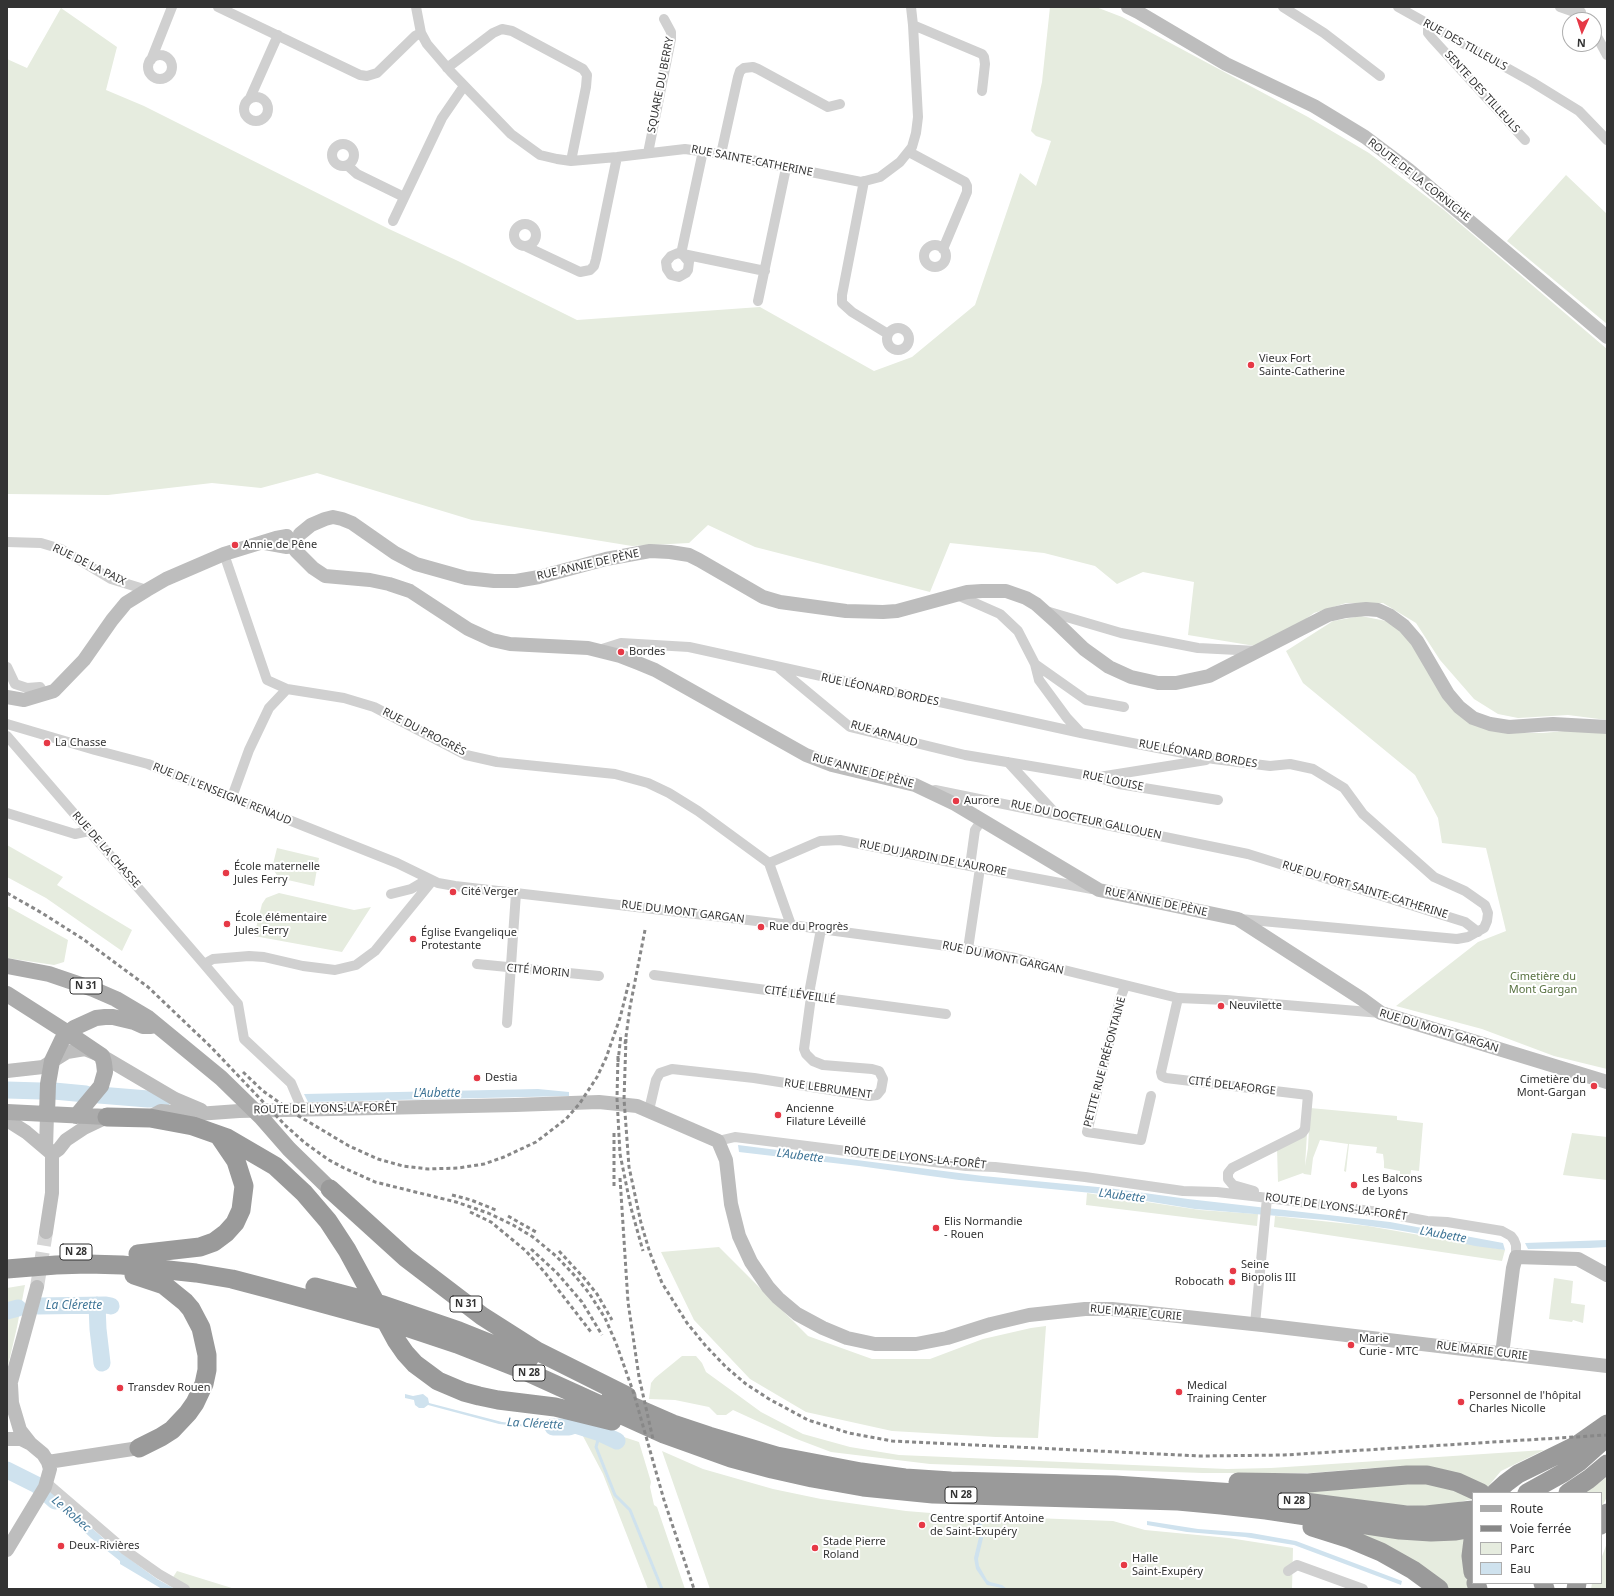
<!DOCTYPE html>
<meta charset="utf-8">
<style>
body{margin:0}
#map{position:relative;width:1614px;height:1596px;overflow:hidden;background:#fff;font-family:"Noto Sans",sans-serif}
canvas{display:block}
.frame{position:absolute;inset:0;border:8px solid #333;pointer-events:none}
.legend{position:absolute;left:1472px;top:1492px;width:130px;height:92px;box-sizing:border-box;background:#fff;border:1px solid #adadad;margin:0;padding:5px 7px;list-style:none;font-size:12px;color:#333}
.legend li{display:flex;align-items:center;gap:8px;height:20px}
.legend b{width:20px;border:1px solid #adadad}
.north{position:absolute;left:1562px;top:12px;width:40px;height:40px;box-sizing:border-box;background:#fff;border:1px solid #adadad;border-radius:50%;rotate:183deg;font-size:11px;font-weight:700;line-height:16px;text-align:center;color:#333}
.north::after{content:'';display:block;margin:auto;width:14px;height:18px;background:#e63946;clip-path:polygon(50% 0,100% 100%,50% 72%,0 100%)}
</style>
<div id="map">
<canvas width="1614" height="1596"></canvas>
<div class="frame"></div>
<ul class="legend">
<li><b style="height:5px;background:#ababab"></b>Route</li>
<li><b style="height:5px;background:#888"></b>Voie ferrée</li>
<li><b style="height:11px;background:#e6ecdf"></b>Parc</li>
<li><b style="height:11px;background:#cfe2ee"></b>Eau</li>
</ul>
<div class="north">N</div>
</div>
<script>
const context = document.querySelector('canvas').getContext('2d');
context.lineJoin = 'round';
function fillPath(path, color) { context.fillStyle = color; context.fill(path, 'evenodd'); }
const poly = rows => new Path2D(rows.map(r => 'M' + r).join(''));
function strokePath(path, color, width, dash) { context.strokeStyle = color; context.lineWidth = width; context.lineCap = dash ? 'butt' : 'round'; context.setLineDash(dash || []); context.stroke(path); }
function label(font, color, halo, rows, align = 'center') {
  context.font = font + ' "Noto Sans",sans-serif'; context.lineWidth = 4; context.setLineDash([]); context.textBaseline = 'middle'; context.strokeStyle = halo; context.fillStyle = color; for (const [text, x, y, turn = 0] of rows) {
    context.save(); context.translate(x, y); context.rotate((+turn || 0) * Math.PI / 180); context.textAlign = isNaN(turn) ? turn : align; if (halo) context.strokeText(text, 0, 0); context.fillText(text, 0, 0); context.restore();
  }
}
fillPath(poly([
 [1050,7,1096,7,1122,17,1308,117,1369,153,1444,210,1607,349,1607,720,1568,715,1518,718,1498,714,1474,699,1440,660,1416,623,1383,603,1346,603,1314,613,1292,629,1255,646,1188,635,1194,582,1143,572,1117,584,1095,566,1044,553,950,543,930,592,755,547,708,525,689,543,632,546,472,520,317,473,261,488,212,483,108,495,7,494,7,59,27,68,61,8,117,47,106,90,144,106,389,229,458,261,577,320,760,307,874,371,912,357,975,305,1020,173,1036,186,1051,141,1036,136,1031,131,1042,82],
 [1566,175,1607,214,1607,324,1507,241],
 [1361,616,1386,621,1406,634,1457,709,1508,733,1543,733,1575,730,1607,733,1607,1069,1554,1056,1482,1029,1396,1006,1478,942,1506,931,1486,848,1442,843,1438,818,1415,775,1303,683,1286,651,1333,621],
 [7,845,63,877,57,885,132,930,122,951,46,898,7,877],
 [277,848,319,858,314,886,279,878,272,868],
 [279,893,354,910,371,907,342,952,254,936,262,904,266,898],
 [7,906,68,940,64,962,54,965,7,958],
 [1310,1108,1397,1116,1397,1120,1423,1123,1419,1171,1411,1170,1410,1179,1400,1178,1400,1171,1384,1168,1384,1162,1383,1154,1376,1153,1377,1147,1349,1144,1346,1172,1344,1171,1348,1144,1320,1140,1313,1158,1311,1175,1304,1174,1303,1173,1278,1182,1277,1148,1307,1133,1305,1166,1308,1148],
 [1572,1133,1607,1137,1607,1180,1563,1175],
 [1087,1193,1200,1210,1258,1214,1257,1226,1086,1205],
 [1275,1216,1368,1226,1505,1250,1502,1261,1274,1227],
 [719,1247,808,1336,872,1359,930,1359,983,1339,1031,1328,1046,1326,1038,1438,996,1437,892,1431,806,1412,750,1379,694,1320,661,1252],
 [1554,1278,1573,1281,1571,1303,1585,1305,1583,1323,1573,1320,1572,1322,1549,1319],
 [25,1285,17,1327,7,1370,7,1288],
 [682,1356,696,1356,702,1363,706,1372,735,1393,761,1412,803,1434,850,1447,899,1455,1227,1469,1271,1468,1544,1450,1501,1471,1486,1489,1422,1467,1371,1468,1312,1473,1203,1473,930,1464,831,1452,794,1438,733,1410,726,1415,717,1415,709,1407,675,1400,649,1399,651,1383,655,1378],
 [575,1421,639,1442,651,1482,650,1487,654,1505,657,1507,685,1589,648,1589,603,1474],
 [662,1451,703,1469,773,1489,821,1499,906,1511,955,1515,1113,1521,1145,1530,1229,1538,1293,1548,1292,1589,710,1589],
 [1607,1477,1607,1497,1601,1508,1601,1493,1585,1493],
 [1433,1481,1473,1499,1450,1504,1422,1506,1383,1505,1302,1492],
 [1353,1531,1465,1537,1464,1564,1469,1589,1448,1589],
 [1607,1543,1607,1589,1591,1589,1592,1583,1601,1583,1601,1559],
 [177,1571,235,1589,175,1589,168,1585]
]), '#e6ecdf');
fillPath(poly([
 [538,1089,569,1092,569,1096,308,1102,304,1094],
 [738,1145,983,1176,1108,1188,1188,1199,1390,1222,1503,1243,1505,1250,1475,1246,1426,1235,1391,1229,1326,1220,1195,1209,1102,1194,959,1180,859,1166,739,1152],
 [1607,1240,1607,1247,1590,1248,1528,1249,1525,1243],
 [405,1394,413,1396,423,1394,428,1398,429,1403,502,1422,547,1427,569,1426,574,1424,576,1427,549,1429,499,1424,428,1405,424,1408,419,1408,415,1405,414,1400,405,1398],
 [50,1491,112,1546,157,1579,175,1589,162,1589,120,1564,120,1561,91,1538,47,1498],
 [978,1516,982,1525,984,1534,978,1559,979,1566,987,1580,990,1582,1002,1585,1007,1589,987,1585,976,1569,974,1558,980,1533,975,1517],
 [1147,1521,1198,1529,1251,1533,1296,1541,1402,1581,1401,1585,1294,1545,1245,1537,1187,1532,1147,1525]
]), '#cfe2ee');
strokePath(poly([
 [600,1433,596,1447,615,1495,630,1510,662,1589]
]), '#cfe2ee', 3);
strokePath(poly([
 [7,1090,41,1091],
 [54,1091,86,1094],
 [99,1095,148,1099,163,1099],
 [97,1305,98,1329,102,1363],
 [38,1306,106,1305,111,1306],
 [7,1311,18,1308],
 [553,1427,569,1427,575,1425,600,1433,617,1441],
 [7,1470,37,1485,55,1501]
]), '#cfe2ee', 17);
strokePath(poly([
 [37,1287,46,1232]
]), '#d6d6d6', 14, [14, 7]);
strokePath(poly([
 [218,7,360,75,367,76,377,73,415,36,421,33],
 [416,7,421,33,427,44,451,72,511,134,540,155,557,159,571,161,617,157,685,149,721,154,861,182,880,177,900,162,912,147,916,133,918,117,913,25,911,7],
 [1283,7,1324,33,1380,76],
 [1398,7,1532,82,1579,111,1607,140],
 [1560,7,1580,14,1581,12],
 [1428,24,1428,33,1432,38,1525,140],
 [913,25,982,54,984,57,985,64,982,91],
 [1594,31,1607,55],
 '148 67a12 12 0 1 1 24 0a12 12 0 1 1-24 0Z',
 [151,60,172,7],
 [447,68,493,33,502,29,512,31,583,69,587,75,586,87,571,161],
 '244 109a12 12 0 1 1 24 0a12 12 0 1 1-24 0Z',
 [250,98,278,35],
 '332 155a11 11 0 1 1 22 0a11 11 0 1 1-22 0Z',
 [909,152,965,182,967,186,967,192,943,249],
 [648,153,671,39,671,32,664,19],
 [721,154,738,77,740,71,744,68,753,67,758,69,828,107,840,104],
 [347,165,357,174,404,197],
 [864,181,842,295,842,303,852,312,888,334],
 [393,221,442,118,464,86],
 '514 235a11 11 0 1 1 22 0a11 11 0 1 1-22 0Z',
 '924 256a11 11 0 1 1 22 0a11 11 0 1 1-22 0Z',
 [527,247,580,272,590,270,594,266,596,259,617,157],
 [681,254,703,151],
 [684,256,689,262,688,270,686,273,679,277,671,275,667,269,666,262,671,256,678,253,765,271],
 [758,301,786,168],
 '887 339a11 11 0 1 1 22 0a11 11 0 1 1-22 0Z',
 [7,542,41,543,61,549,111,579,147,590],
 [224,554,267,680,287,689,344,698,374,707,466,755,497,762,615,774,648,783,669,793,698,811,769,863,791,925],
 [957,595,1000,614,1018,631,1035,664,1086,700,1124,707],
 [1046,611,1121,633,1198,648,1257,651],
 [599,650,621,643,689,647,1081,733,1214,759,1270,766,1290,764,1313,769,1344,788,1363,814,1434,877,1465,891,1485,905,1488,913,1487,921,1484,928,1468,937,1457,939,1240,919],
 [1035,664,1039,680,1067,718,1081,733],
 [7,667,15,684,27,688,40,687,45,695],
 [780,669,850,727,965,755,1096,777,1119,784,1218,800],
 [7,724,95,750,148,764,397,863,438,883,455,886,791,925,962,948,1015,958,1178,998,1226,1000,1381,1013],
 [7,736,204,964],
 [1008,762,1056,814],
 [1099,777,1206,760],
 [935,790,1248,854,1465,922,1478,932],
 [232,797,249,750,269,708,287,689],
 [7,813,75,834,89,831],
 [769,863,820,841,840,840,980,868,1092,889],
 [970,866,975,830,982,820],
 [391,894,411,889,428,879],
 [968,949,980,868],
 [477,964,599,976],
 [654,975,946,1014],
 [1125,986,1120,999,1087,1132,1141,1140,1151,1096],
 [1178,998,1161,1072,1162,1076,1166,1078,1308,1095,1305,1129,1302,1133,1232,1168,1228,1173,1228,1179,1233,1185,1254,1191],
 [507,1023,516,893],
 [302,1109,291,1083,244,1039,238,1004,204,964,213,959,249,956,264,957,303,966,335,970,356,965,375,951,432,881],
 [649,1110,656,1080,660,1073,672,1069,754,1078,869,1096,877,1095,881,1090,883,1079,879,1071,872,1069,823,1065,813,1061,806,1054,804,1049,811,997,810,988,821,929],
 [718,1141,735,1137,966,1166,995,1167,1085,1177,1183,1191,1217,1192,1252,1196,1379,1212,1427,1221,1447,1222,1502,1231,1511,1236,1514,1240,1516,1245,1516,1257],
 [1255,1324,1267,1198],
 [47,1483,125,1550,159,1574,185,1589],
 [1288,1571,1297,1565,1363,1589]
]), '#d0d0d0', 10);
strokePath(poly([
 [1128,7,1138,12,1226,64,1314,106,1365,137,1409,170,1607,337],
 [300,534,311,525,325,519,333,517,342,519,352,523,395,553,416,564,466,578,494,581,516,581,539,577,606,559,650,551,670,552,689,555,699,560,763,597,780,602,846,611,883,612,897,611,967,592,982,591,1006,591,1026,598,1036,604,1055,621,1084,649,1109,667,1131,677,1158,683,1176,683,1209,676,1328,615,1346,611,1366,609,1378,610,1389,615,1404,626,1417,641,1448,694,1459,707,1473,718,1490,724,1509,727,1553,724,1607,727],
 [265,543,287,547],
 [296,551,313,568,325,576,370,580,389,584,410,591,468,629,492,640,510,644,588,648,620,656,638,663,655,670,806,755,832,765,915,785,955,804,1099,890,1238,919,1362,999,1381,1013,1607,1082],
 [7,697,24,700,54,691,84,660,112,620,126,603,147,590,166,579,224,554,276,538,287,536],
 [7,1071,43,1067,67,1052,85,1049,102,1056,175,1099,201,1110],
 [150,1117,161,1111,197,1114,239,1111,515,1105,599,1102,637,1106,718,1141,726,1160,731,1204,739,1236,751,1262,768,1287,778,1298,797,1314,823,1328,847,1338,875,1344,916,1344,947,1338,991,1324,1029,1315,1085,1309,1112,1309,1262,1325,1607,1366],
 [7,1120,26,1132,52,1154,52,1193,46,1232],
 [46,1149,47,1114],
 [52,1154,59,1149,66,1140,84,1128,107,1117],
 [1502,1354,1513,1268,1516,1257,1578,1259,1607,1275],
 [8,1393,37,1287],
 [7,1439,21,1439,31,1444],
 [48,1462,139,1448],
 [7,1550,45,1487,50,1469,48,1462,43,1454,31,1444,20,1430,12,1403,11,1385]
]), '#bdbdbd', 14);
strokePath(poly([
 [7,966,49,974,93,989,116,999,148,1018,221,1078,261,1117,289,1149,330,1189],
 [7,994,68,1033,102,1056,104,1063,105,1072,101,1086,76,1116],
 [7,1112,107,1117],
 [47,1114,48,1084,52,1061,62,1040,74,1028,96,1018,105,1017,113,1017,134,1022,143,1026,151,1026]
]), '#ababab', 16);
strokePath(poly([
 [107,1117,150,1118,193,1126,227,1138,275,1166,304,1193,328,1221,347,1250,396,1340,405,1353,415,1364,438,1381,464,1392,479,1396,498,1400,555,1407,612,1421],
 [330,1189,406,1258,482,1316,537,1351,627,1396],
 [138,1254,200,1247,214,1242,226,1233,235,1223,241,1210,244,1186,236,1161,219,1136],
 [7,1269,56,1265,88,1264,122,1265,196,1273,232,1279,270,1289,391,1322,457,1344,523,1370,664,1434,731,1458,772,1469,812,1478,863,1487,933,1494,1178,1501,1221,1505,1266,1510,1400,1530,1431,1532,1456,1531,1473,1528],
 [134,1275,164,1285,185,1302,191,1309,201,1328,207,1355,207,1370,204,1384,195,1403,188,1413,172,1430,161,1437,139,1448],
 [315,1287,383,1305,459,1331,529,1359],
 [611,1397,673,1424,709,1436,777,1456,861,1472,905,1478,951,1481,1115,1485,1235,1493,1406,1515,1426,1515,1473,1510],
 [1238,1482,1308,1483,1407,1475,1427,1475,1457,1482,1481,1493],
 [1495,1493,1506,1483,1518,1474,1577,1445,1607,1424],
 [1527,1493,1563,1473,1579,1462,1607,1437],
 [1568,1493,1589,1479,1607,1464],
 [1601,1525,1607,1513],
 [1312,1527,1350,1539,1381,1552,1413,1570,1439,1589],
 [1473,1540,1471,1556,1473,1572],
 [1476,1583,1478,1589],
 [1543,1583,1545,1589],
 [1576,1589,1577,1583]
]), '#9a9a9a', 19);
strokePath(poly([
 [7,893,42,913,83,939,148,987,211,1047,285,1125,305,1143,329,1160,344,1168,375,1182,456,1202,488,1213,513,1225,533,1237,556,1256,576,1277,589,1293,605,1318,616,1343,634,1394,664,1500,694,1589],
 [626,1039,624,1099,629,1167,641,1223,650,1253,662,1283,687,1323,705,1345,726,1367,746,1384,769,1399,808,1420,849,1433,892,1441,1200,1456,1284,1455,1607,1435],
 [625,1044,630,1007,645,930],
 [618,1056,617,1098,620,1154,631,1208,643,1251],
 [618,1062,621,1034],
 [243,1072,263,1091,297,1115,349,1146,378,1159,403,1166,428,1169,458,1168,484,1164,504,1157,536,1142,566,1119,580,1103,597,1077,606,1058,620,1018,629,982],
 [614,1133,614,1187],
 [620,1178,628,1302,639,1377,653,1439],
 [452,1195,471,1200,496,1210],
 [470,1212,491,1222,526,1251,546,1274,591,1332],
 [508,1216,536,1232],
 [531,1249,557,1273,582,1302,602,1335],
 [559,1251,584,1278,597,1294,612,1320]
]), '#888', 3, [4, 3]);
for (const [x, y, r, color] of [
 [1251,365,4,"#e63946"],
 [235,545,4,"#e63946"],
 [621,652,4,"#e63946"],
 [47,743,4,"#e63946"],
 [956,801,4,"#e63946"],
 [226,873,4,"#e63946"],
 [453,892,4,"#e63946"],
 [227,924,4,"#e63946"],
 [761,927,4,"#e63946"],
 [413,939,4,"#e63946"],
 [1221,1006,4,"#e63946"],
 [477,1078,4,"#e63946"],
 [1594,1086,4,"#e63946"],
 [778,1115,4,"#e63946"],
 [1354,1185,4,"#e63946"],
 [936,1228,4,"#e63946"],
 [1233,1271,4,"#e63946"],
 [1232,1282,4,"#e63946"],
 [1351,1345,4,"#e63946"],
 [120,1388,4,"#e63946"],
 [1179,1392,4,"#e63946"],
 [1461,1402,4,"#e63946"],
 [922,1525,4,"#e63946"],
 [61,1546,4,"#e63946"],
 [815,1548,4,"#e63946"],
 [1124,1565,4,"#e63946"]
]) { const dot = new Path2D(); dot.arc(x, y, r, 0, 2 * Math.PI); context.fillStyle = color; context.fill(dot); strokePath(dot, '#fff', 1.5); }
for (const [x, y, w] of [
 [86,986,32],
 [76,1252,32],
 [466,1304,32],
 [529,1373,32],
 [961,1495,32],
 [1294,1501,32]
]) { const box = new Path2D(); box.roundRect(x - w / 2, y - 8, w, 16, 3); context.fillStyle = '#fff'; context.fill(box); strokePath(box, '#333', 1); }
label('bold 10px', '#333', null, [
 ["N 31",86,986],
 ["N 28",76,1252],
 ["N 31",466,1304],
 ["N 28",529,1373],
 ["N 28",961,1495],
 ["N 28",1294,1501]
]);
label('11px', '#333', '#fff', [
 ["RUE DES TILLEULS",1465,45,29],
 ["SQUARE DU BERRY",661,85,-79],
 ["SENTE DES TILLEULS",1482,92,48],
 ["RUE SAINTE-CATHERINE",752,161,11],
 ["ROUTE DE LA CORNICHE",1419,180,38],
 ["RUE DE LA PAIX",89,565,26],
 ["RUE ANNIE DE PÈNE",588,565,-13],
 ["RUE LÉONARD BORDES",880,690,12],
 ["RUE DU PROGRÈS",424,732,27],
 ["RUE ARNAUD",884,734,16],
 ["RUE LÉONARD BORDES",1198,754,10],
 ["RUE ANNIE DE PÈNE",863,771,15],
 ["RUE LOUISE",1113,781,12],
 ["RUE DE L'ENSEIGNE RENAUD",222,794,22],
 ["RUE DU DOCTEUR GALLOUEN",1086,820,12],
 ["RUE DE LA CHASSE",106,850,49],
 ["RUE DU JARDIN DE L'AURORE",933,858,11],
 ["RUE DU FORT SAINTE-CATHERINE",1365,890,17],
 ["RUE ANNIE DE PÈNE",1156,902,12],
 ["RUE DU MONT GARGAN",683,912,7],
 ["RUE DU MONT GARGAN",1003,958,12],
 ["CITÉ MORIN",538,971,5],
 ["CITÉ LÉVEILLÉ",800,995,8],
 ["RUE DU MONT GARGAN",1439,1031,17],
 ["PETITE RUE PRÉFONTAINE",1105,1062,-75],
 ["CITÉ DELAFORGE",1232,1086,7],
 ["RUE LEBRUMENT",828,1089,8],
 ["ROUTE DE LYONS-LA-FORÊT",325,1109,-1],
 ["ROUTE DE LYONS-LA-FORÊT",915,1158,6],
 ["ROUTE DE LYONS-LA-FORÊT",1336,1207,8],
 ["RUE MARIE CURIE",1136,1313,5],
 ["RUE MARIE CURIE",1482,1351,7]
]);
label('11px', '#333', '#fff', [
 ["Vieux Fort",1259,359],
 ["Sainte-Catherine",1259,372],
 ["Annie de Pêne",243,545],
 ["Bordes",629,652],
 ["La Chasse",55,743],
 ["Aurore",964,801],
 ["École maternelle",234,867],
 ["Jules Ferry",234,880],
 ["Cité Verger",461,892],
 ["École élémentaire",235,918],
 ["Jules Ferry",235,931],
 ["Rue du Progrès",769,927],
 ["Église Evangelique",421,933],
 ["Protestante",421,946],
 ["Neuvilette",1229,1006],
 ["Destia",485,1078],
 ["Cimetière du",1586,1080,"right"],
 ["Mont-Gargan",1586,1093,"right"],
 ["Ancienne",786,1109],
 ["Filature Léveillé",786,1122],
 ["Les Balcons",1362,1179],
 ["de Lyons",1362,1192],
 ["Elis Normandie",944,1222],
 ["- Rouen",944,1235],
 ["Seine",1241,1265],
 ["Biopolis III",1241,1278],
 ["Robocath",1224,1282,"right"],
 ["Marie",1359,1339],
 ["Curie - MTC",1359,1352],
 ["Medical",1187,1386],
 ["Training Center",1187,1399],
 ["Transdev Rouen",128,1388],
 ["Personnel de l'hôpital",1469,1396],
 ["Charles Nicolle",1469,1409],
 ["Centre sportif Antoine",930,1519],
 ["de Saint-Exupéry",930,1532],
 ["Stade Pierre",823,1542],
 ["Roland",823,1555],
 ["Deux-Rivières",69,1546],
 ["Halle",1132,1559],
 ["Saint-Exupéry",1132,1572]
], 'left');
label('11px', '#56703f', '#fff', [
 ["Cimetière du",1543,977],
 ["Mont Gargan",1543,990]
]);
label('italic 12px', '#3f7597', '#fff', [
 ["L'Aubette",437,1094],
 ["L'Aubette",800,1156,7],
 ["L'Aubette",1122,1196,7],
 ["L'Aubette",1443,1235,10],
 ["La Clérette",74,1306],
 ["La Clérette",535,1424,3],
 ["Le Robec",71,1514,41]
]);
</script>
